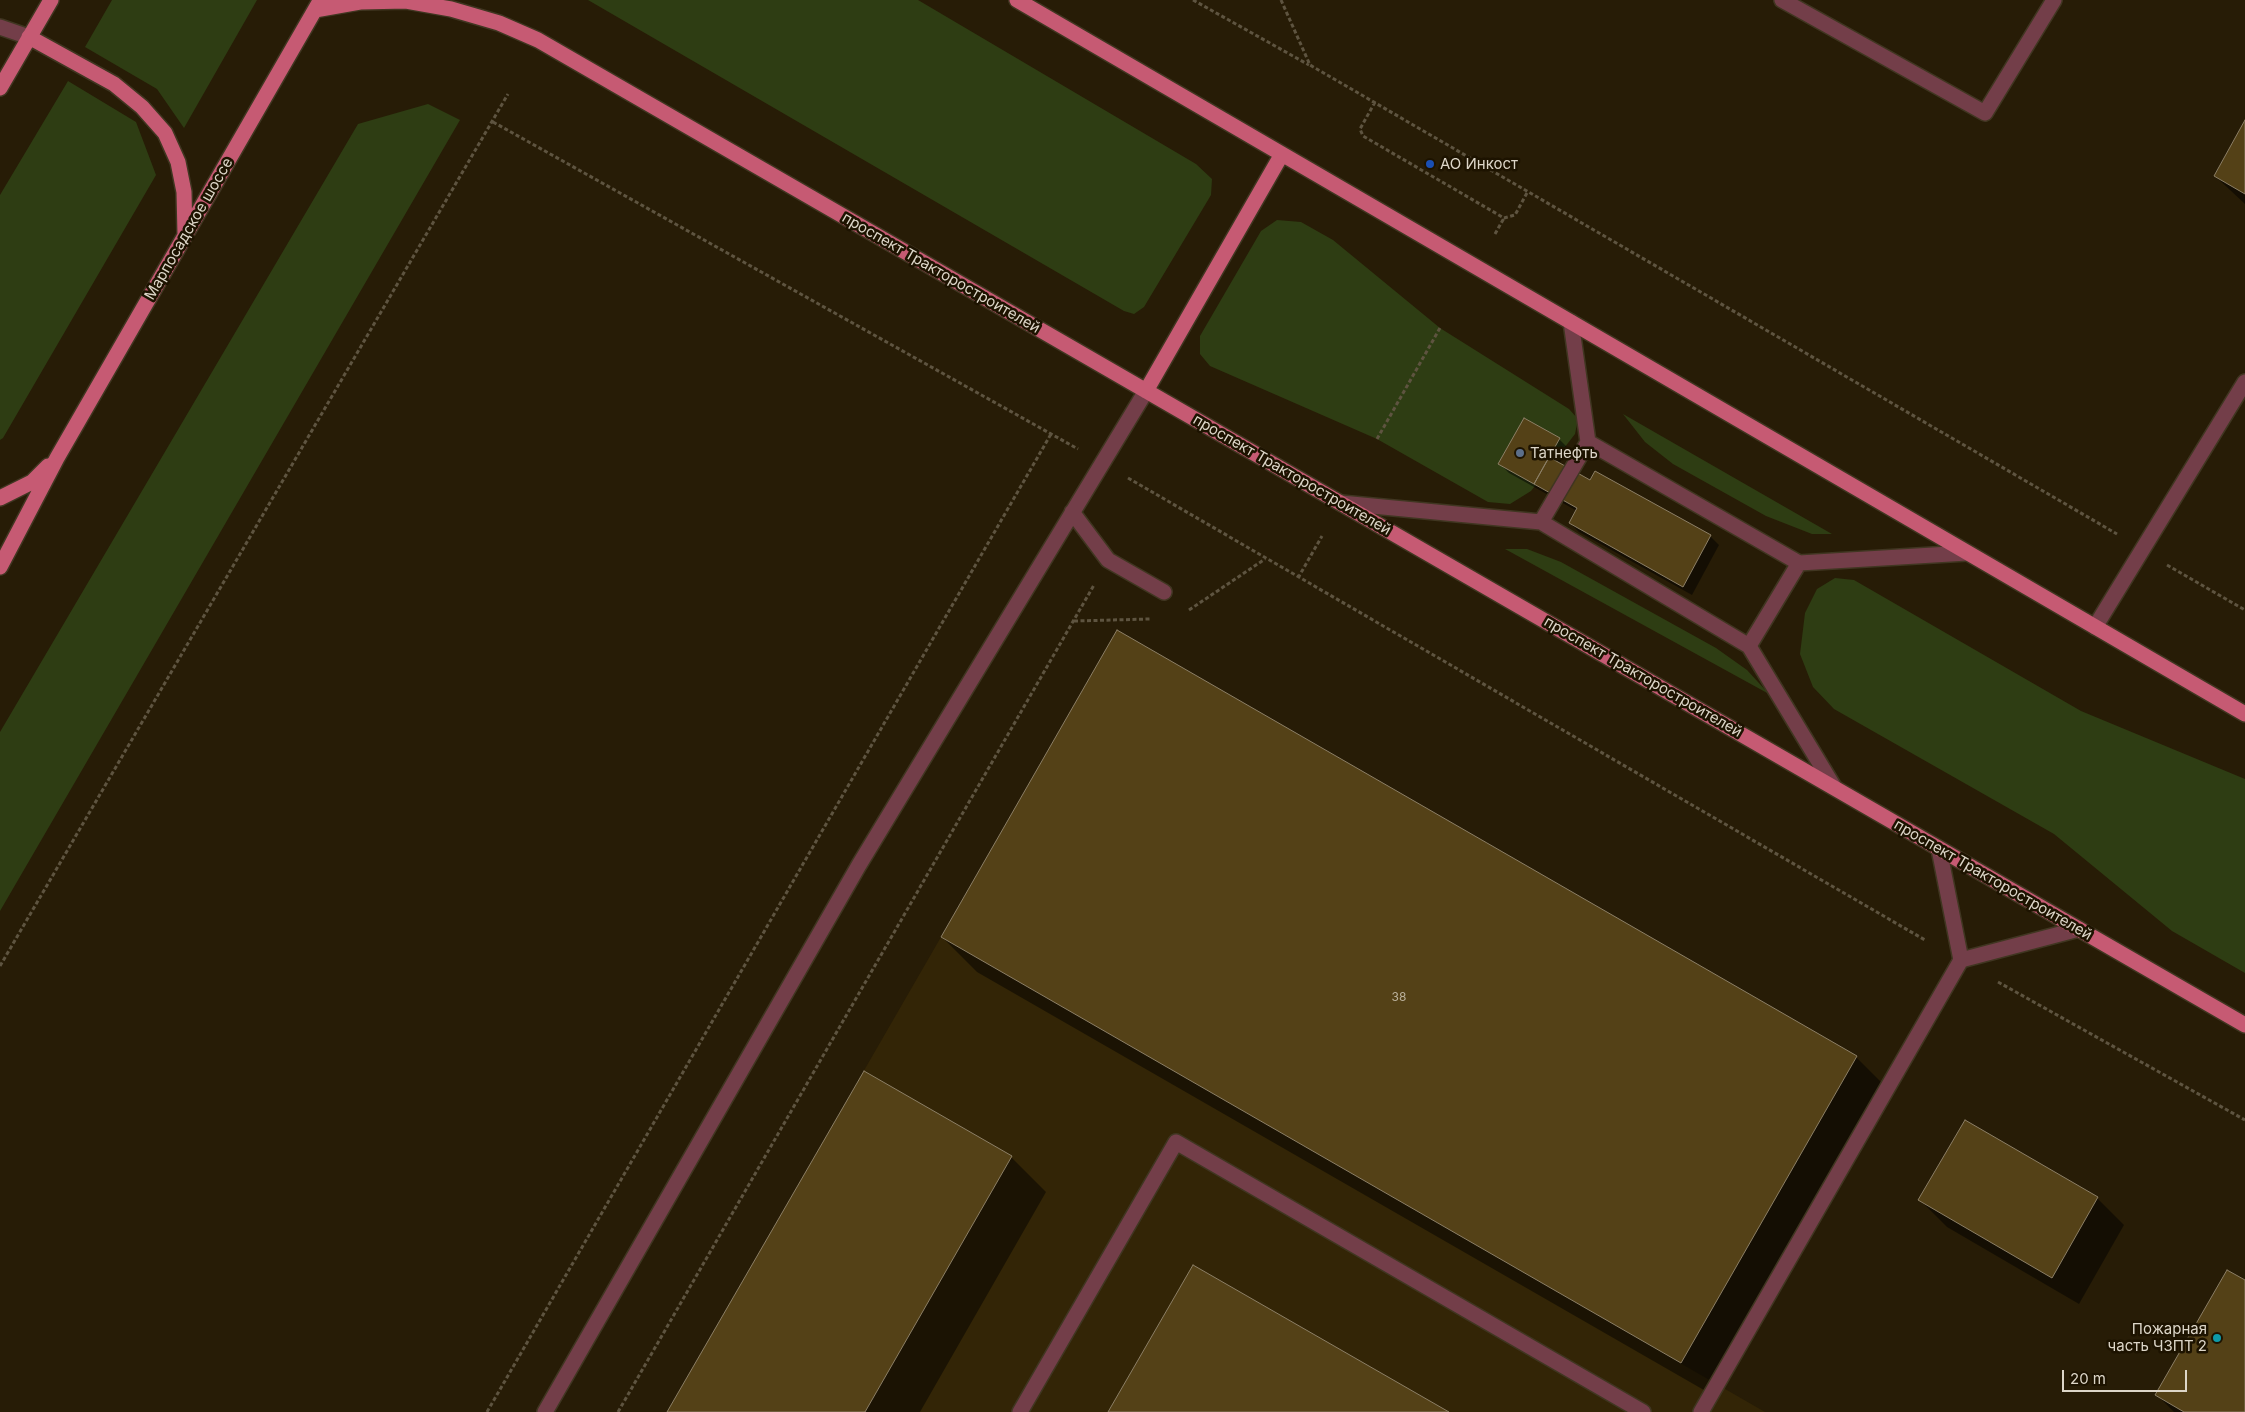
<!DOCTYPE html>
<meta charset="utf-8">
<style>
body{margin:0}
#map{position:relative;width:2245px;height:1412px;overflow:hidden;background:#271c06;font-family:Inter,sans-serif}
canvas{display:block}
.scale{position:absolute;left:2062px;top:1370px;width:125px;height:22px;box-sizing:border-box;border:2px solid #ddd6c8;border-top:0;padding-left:6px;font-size:15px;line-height:18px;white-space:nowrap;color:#ddd6c8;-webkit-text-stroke:4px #1d1300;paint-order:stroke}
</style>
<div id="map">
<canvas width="2245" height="1412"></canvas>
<div class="scale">20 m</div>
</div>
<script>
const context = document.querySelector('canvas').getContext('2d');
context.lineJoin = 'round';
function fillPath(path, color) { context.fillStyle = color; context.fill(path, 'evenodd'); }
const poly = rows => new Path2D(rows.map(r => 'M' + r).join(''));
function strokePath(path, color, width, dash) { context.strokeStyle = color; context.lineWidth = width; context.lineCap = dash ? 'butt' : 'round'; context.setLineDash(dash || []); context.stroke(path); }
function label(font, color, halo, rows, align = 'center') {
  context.font = font + ' Inter,sans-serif'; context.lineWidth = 5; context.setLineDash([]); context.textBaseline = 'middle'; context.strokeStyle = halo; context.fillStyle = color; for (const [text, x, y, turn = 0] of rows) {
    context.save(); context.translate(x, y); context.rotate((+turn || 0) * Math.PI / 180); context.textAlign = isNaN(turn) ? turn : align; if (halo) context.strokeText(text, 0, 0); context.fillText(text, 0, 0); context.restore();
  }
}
fillPath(poly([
 [941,937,1765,1412,667,1412]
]), '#332506');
fillPath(poly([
 [112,0,257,0,184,128,157,89,85,47],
 [588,0,918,0,1196,164,1212,179,1211,195,1144,307,1134,314,1124,311],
 [68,81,136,122,156,175,3,438,0,440,0,195],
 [428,104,460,120,0,911,0,732,358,124],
 [1277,220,1301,222,1333,240,1440,328,1569,409,1578,419,1575,434,1531,491,1510,504,1488,502,1377,439,1210,366,1200,354,1200,336,1261,231],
 [1623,414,1832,534,1812,534,1766,516,1673,464,1645,442],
 [1505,549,1527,549,1561,562,1716,648,1747,670,1769,694],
 [1835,578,1854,580,2081,711,2245,779,2245,973,2172,931,2054,834,1834,709,1813,687,1800,654,1805,613,1817,589]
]), '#2e3d13');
fillPath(poly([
 [2245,123,2245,204,2215,176],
 [1559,439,1568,448,1559,464,1591,482,1596,473,1710,536,1719,545,1692,595,1579,532,1570,523,1577,511,1509,473,1500,464],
 [1117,632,1856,1057,1891,1092,1716,1397,977,972,942,937],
 [864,1072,1011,1157,1046,1192,920,1412,668,1412],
 [2097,1198,2124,1225,2079,1304,1947,1227,1920,1200],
 [2245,1281,2245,1412,2174,1412,2157,1395]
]), '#0007');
const building = poly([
 [2245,120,2245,194,2214,176,2245,120],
 [1524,418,1560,438,1534,484,1498,464,1524,418],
 [1549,457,1590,480,1595,471,1711,535,1683,587,1569,523,1577,508,1534,484,1549,457],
 [1117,630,1857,1056,1681,1363,941,937,1117,630],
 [864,1071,1012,1156,865,1412,667,1412,864,1071],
 [1965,1120,2098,1197,2052,1278,1918,1200,1965,1120],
 [1193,1265,1449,1412,1108,1412,1193,1265],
 [2227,1270,2245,1280,2245,1412,2184,1412,2155,1395,2227,1270]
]);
fillPath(building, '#544117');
strokePath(building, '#8c7f66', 1);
const service = poly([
 [1782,0,1985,113,2054,0],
 [0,27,29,37],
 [1571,322,1588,442,1799,563,1967,553],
 [1341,503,1541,522,1749,646,1834,787],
 [1072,512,1108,560,1164,592],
 [1541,522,1588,442],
 [2095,627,2245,382],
 [1749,646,1799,563],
 [1961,960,2079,929],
 [545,1412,859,865,1146,391],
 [1020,1412,1176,1142,1643,1412],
 [1701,1412,1961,960,1939,849]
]);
const primary = poly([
 [1017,0,2245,714],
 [315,10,360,2,406,1,451,9,499,23,538,40,2245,1025],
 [29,37,114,84,142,107,165,133,178,162,184,192,185,234],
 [0,88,51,0],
 [1146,391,1282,154],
 [0,498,32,482,48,466],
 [0,567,57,458,320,1]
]);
strokePath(service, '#403621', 18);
strokePath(primary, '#403621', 18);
strokePath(poly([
 [1193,0,1309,65],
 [1281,0,1310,65,2117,534],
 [1375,102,1360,129,1363,136,1504,218,1515,215,1528,191],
 [493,122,1078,449],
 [1495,234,1504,218],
 [1377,439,1440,328],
 [1128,478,1925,940],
 [2167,565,2245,610],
 [1298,578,1322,536],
 [1189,610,1265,559],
 [1074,621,1150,619],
 [0,966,508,94],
 [1998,982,2245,1120],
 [487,1412,1051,434],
 [618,1412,1094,585]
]), '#5e5440', 3, [4, 2.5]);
strokePath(service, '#733e49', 15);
strokePath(primary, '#c65a73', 15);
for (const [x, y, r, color] of [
 [1430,164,5,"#1a4fb4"],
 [1520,453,5,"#5c6f8a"],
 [2217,1338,5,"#0f9aa8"]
]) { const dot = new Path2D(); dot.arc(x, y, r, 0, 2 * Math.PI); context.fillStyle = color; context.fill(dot); strokePath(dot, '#1d1300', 2); }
label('12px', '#bbb19c', null, [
 ["38",1399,997]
]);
label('15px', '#ddd6c8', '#1d1300', [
 ["АО Инкост",1440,164],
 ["Татнефть",1530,453],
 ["Пожарная",2207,1329,"right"],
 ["часть ЧЗПТ 2",2207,1346,"right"]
], 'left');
label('15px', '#ddd6c8', '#1d1300', [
 ["Марпосадское шоссе",189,229,-60],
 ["проспект Тракторостроителей",941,273,30],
 ["проспект Тракторостроителей",1292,475,30],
 ["проспект Тракторостроителей",1643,677,30],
 ["проспект Тракторостроителей",1993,880,30]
]);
</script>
